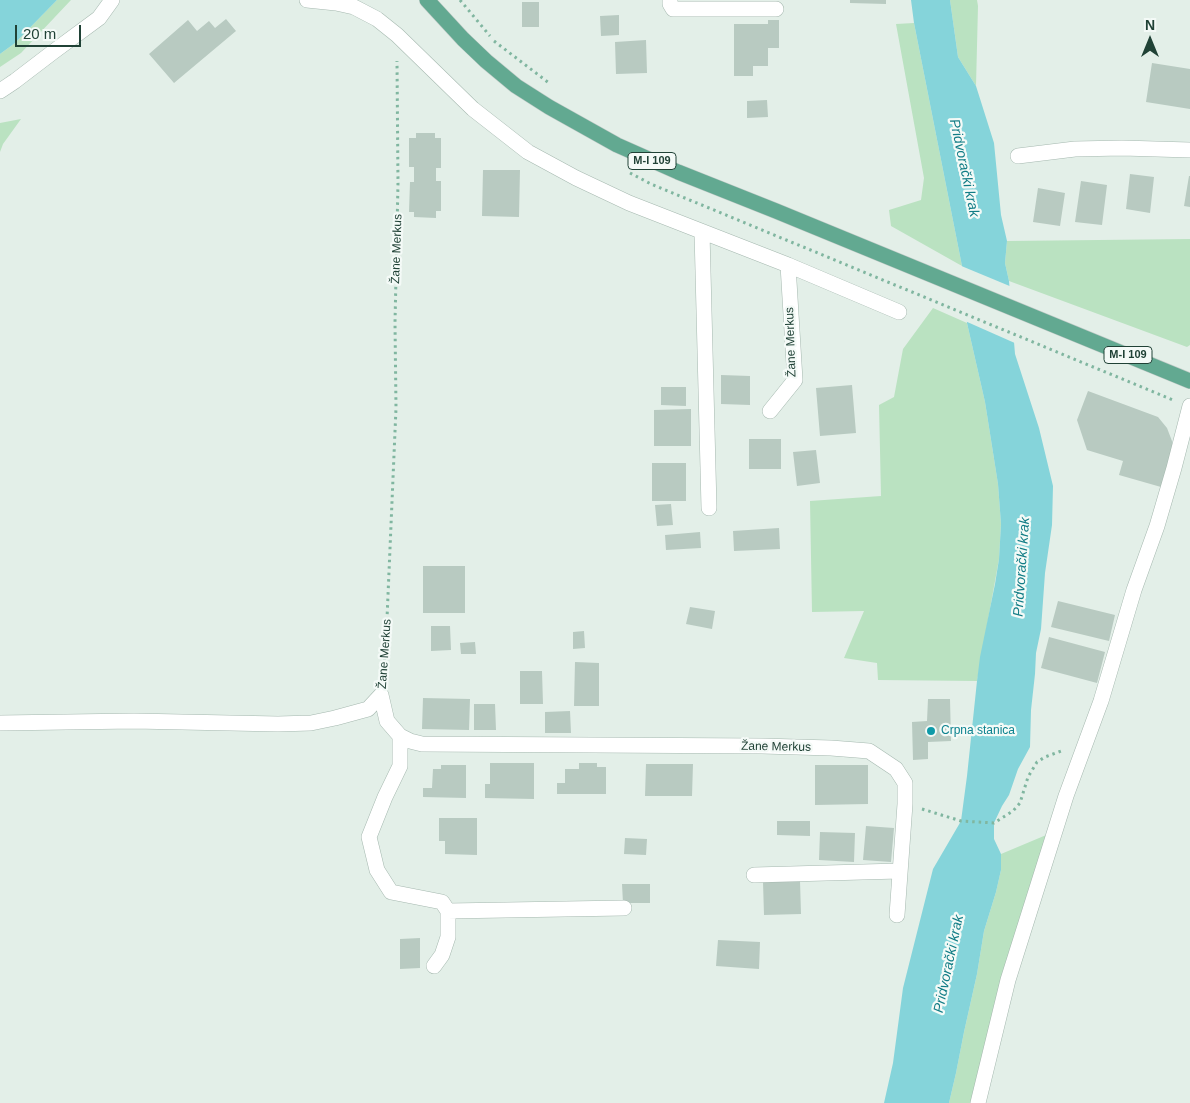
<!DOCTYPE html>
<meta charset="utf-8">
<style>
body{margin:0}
#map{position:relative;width:1190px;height:1103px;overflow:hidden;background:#e3efe8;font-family:Helvetica,sans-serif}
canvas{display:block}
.north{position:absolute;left:1125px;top:15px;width:50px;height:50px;-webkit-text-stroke:4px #f4faf7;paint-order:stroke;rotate:0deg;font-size:14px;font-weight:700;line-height:20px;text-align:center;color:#204236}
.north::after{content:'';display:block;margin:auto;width:18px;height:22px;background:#204236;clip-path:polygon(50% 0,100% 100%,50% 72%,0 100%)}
.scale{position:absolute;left:15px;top:25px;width:66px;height:22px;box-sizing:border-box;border:2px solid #204236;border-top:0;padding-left:6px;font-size:15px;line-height:18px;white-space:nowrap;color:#204236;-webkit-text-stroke:4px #f4faf7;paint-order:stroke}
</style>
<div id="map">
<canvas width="1190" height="1103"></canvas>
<div class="north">N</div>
<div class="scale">20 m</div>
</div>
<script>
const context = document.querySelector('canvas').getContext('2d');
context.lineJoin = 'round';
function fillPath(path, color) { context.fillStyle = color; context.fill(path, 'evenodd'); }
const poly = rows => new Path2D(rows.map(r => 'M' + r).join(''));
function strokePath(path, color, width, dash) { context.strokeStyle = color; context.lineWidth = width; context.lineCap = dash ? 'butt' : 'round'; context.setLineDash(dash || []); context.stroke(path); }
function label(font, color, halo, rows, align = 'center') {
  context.font = font + ' Helvetica,sans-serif'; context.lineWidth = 4.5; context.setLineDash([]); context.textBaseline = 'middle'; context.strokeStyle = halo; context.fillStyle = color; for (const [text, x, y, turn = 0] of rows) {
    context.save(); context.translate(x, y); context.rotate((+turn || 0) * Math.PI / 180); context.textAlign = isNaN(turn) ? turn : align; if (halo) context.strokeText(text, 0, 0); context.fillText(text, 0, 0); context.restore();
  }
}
fillPath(poly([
 [57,0,71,0,21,53,0,67,0,54,15,43],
 [950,0,977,0,978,6,976,86,958,57],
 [914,23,962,266,891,226,889,210,921,200,924,178,896,24],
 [21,119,3,144,0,152,0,123],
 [1190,239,1190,345,1187,347,1009,281,1005,263,1007,241],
 [933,308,967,323,985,402,998,484,1001,524,999,559,977,681,878,680,877,663,844,658,864,611,812,612,810,501,881,496,879,405,894,397,903,349],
 [1051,833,975,1103,949,1103,956,1073,964,1032,977,974,984,931,996,892,1001,870,1001,854]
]), '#bae2c1');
fillPath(poly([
 [0,0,57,0,15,43,0,54],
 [911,0,950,0,958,57,976,86,994,143,1001,215,1007,241,1005,263,1009,281,1015,354,1039,428,1053,486,1052,525,1045,573,1041,629,1036,653,1035,674,1031,710,1030,747,1018,769,1009,795,1002,806,994,823,994,839,1001,854,1001,870,996,892,984,931,977,974,964,1032,956,1073,949,1103,884,1103,893,1063,903,988,933,869,961,821,967,776,977,681,980,657,995,584,999,559,1001,524,998,484,985,402,967,323,962,266,914,23]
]), '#85d4da');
fillPath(poly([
 [959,265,1012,287,1017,344,965,321]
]), '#e3efe8');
fillPath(poly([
 [850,0,886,0,886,4,850,3],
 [522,2,539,2,539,27,522,27],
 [619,15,619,35,601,36,600,16],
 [226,19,236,31,174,83,149,54,188,20,197,31,209,21,215,28],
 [768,20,779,20,779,48,768,48,768,66,753,66,753,76,734,76,734,24,768,24],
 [646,40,647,73,616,74,615,42],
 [1152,63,1190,69,1190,109,1146,102],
 [767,100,768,117,747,118,747,101],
 [416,133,435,133,435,138,441,138,441,168,436,168,436,181,441,181,441,211,436,211,436,218,414,217,414,212,409,212,410,182,414,182,414,167,409,167,409,138,416,138],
 [483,170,520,170,519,217,482,216],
 [1130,174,1154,177,1150,213,1126,209],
 [1189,176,1190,176,1190,207,1184,206],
 [1081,181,1107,185,1102,225,1075,222],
 [1038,188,1065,193,1060,226,1033,222],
 [721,375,750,376,750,405,721,404],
 [852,385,856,433,820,436,816,388],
 [661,387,686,387,686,406,661,405],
 [1088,391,1158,417,1167,428,1172,441,1172,451,1161,487,1119,475,1123,461,1087,450,1077,420],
 [691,409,691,446,654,446,654,410],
 [749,439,781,439,781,469,749,469],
 [816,450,820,483,797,486,793,452],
 [652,463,686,463,686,501,652,501],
 [671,504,673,525,657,526,655,505],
 [779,528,780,549,734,551,733,531],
 [700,532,701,548,666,550,665,535],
 [423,566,465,566,465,613,423,613],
 [1058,601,1115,615,1109,641,1051,627],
 [690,607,715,611,712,629,686,624],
 [431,626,450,626,451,650,431,651],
 [584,631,585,648,573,649,573,632],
 [1049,637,1105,652,1097,683,1041,668],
 [475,642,476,654,461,654,460,643],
 [575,662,599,663,599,706,574,706],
 [520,671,542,671,543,704,520,704],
 [423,698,470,699,469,730,422,729],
 [928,699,950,699,951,741,928,742,928,759,913,760,912,722,927,721],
 [474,704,495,704,496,730,474,730],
 [570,711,571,733,545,733,545,712],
 [490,763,534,763,534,799,485,798,485,784,490,784],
 [579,763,597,763,597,767,606,767,606,794,557,794,557,783,565,783,565,769,579,769],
 [646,764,693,764,692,796,645,796],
 [441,765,466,765,466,798,423,797,423,788,432,788,433,769,441,769],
 [815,765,868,765,868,804,815,805],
 [439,818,477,818,477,855,445,854,445,841,439,841],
 [777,821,810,821,810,836,777,835],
 [866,826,894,828,891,862,863,860],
 [820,832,855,833,854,862,819,860],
 [625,838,647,839,646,855,624,854],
 [800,881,801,914,764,915,763,882],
 [622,884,650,884,650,903,623,903],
 [420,938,420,968,400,969,400,939],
 [718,940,760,942,759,969,716,966]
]), '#b8cac1');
const street = poly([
 [307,0,336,3,354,7,377,19,397,35,473,109,528,152,576,178,629,203,788,265,899,312],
 [670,0,670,4,673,9,776,9],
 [0,91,15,81,53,52,99,18,112,0],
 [1018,156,1075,149,1122,148,1190,150],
 [702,232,709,508],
 [770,411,795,380,788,265],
 [381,695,387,721,400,736,410,741,422,744,762,746,831,748,869,751,896,769,905,783,905,804,897,915],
 [0,723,134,721,278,724,311,723,335,718,368,709,381,695],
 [400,736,400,766,385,797,369,837,377,870,391,892,442,902,448,911,448,937,442,955,434,966],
 [754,875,899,871],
 [448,911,624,908],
 [978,1103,1008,980,1066,796,1101,701,1134,590,1157,526,1174,468,1190,406]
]);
const primary = poly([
 [427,0,463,39,486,61,516,86,549,107,617,145,678,172,776,211,1190,381]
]);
strokePath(street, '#a5b8af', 16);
strokePath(primary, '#c1cac7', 16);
strokePath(poly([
 [460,0,490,36],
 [494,41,549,83],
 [630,173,651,184,1173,400],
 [383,679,386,642,396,408,395,323,398,183,397,61],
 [922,809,961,821,994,823,1013,811,1020,803,1028,777,1037,762,1045,757,1064,750]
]), '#80b6a0', 3, [2.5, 4]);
strokePath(street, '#fff', 15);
strokePath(primary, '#62a991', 15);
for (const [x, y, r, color] of [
 [931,731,5,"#0f9aa8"]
]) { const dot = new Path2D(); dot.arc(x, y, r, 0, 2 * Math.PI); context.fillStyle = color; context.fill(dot); strokePath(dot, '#f4faf7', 2); }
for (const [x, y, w] of [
 [652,161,48],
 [1128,355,48]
]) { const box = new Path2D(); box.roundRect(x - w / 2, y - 8.5, w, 17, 4); context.fillStyle = '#f4faf7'; context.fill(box); strokePath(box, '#204236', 1); }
label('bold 11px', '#204236', null, [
 ["M-I 109",652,161],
 ["M-I 109",1128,355]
]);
label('12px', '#204236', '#f4faf7', [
 ["Žane Merkus",397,249,-88],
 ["Žane Merkus",791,342,-92],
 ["Žane Merkus",385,654,-86],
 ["Žane Merkus",776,747,1]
]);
label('12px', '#0d838f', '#f4faf7', [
 ["Crpna stanica",941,731]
], 'left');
label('italic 14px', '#127d86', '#f4faf7', [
 ["Pridvorački krak",964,168,78],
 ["Pridvorački krak",1022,567,-86],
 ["Pridvorački krak",949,964,-78]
]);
</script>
